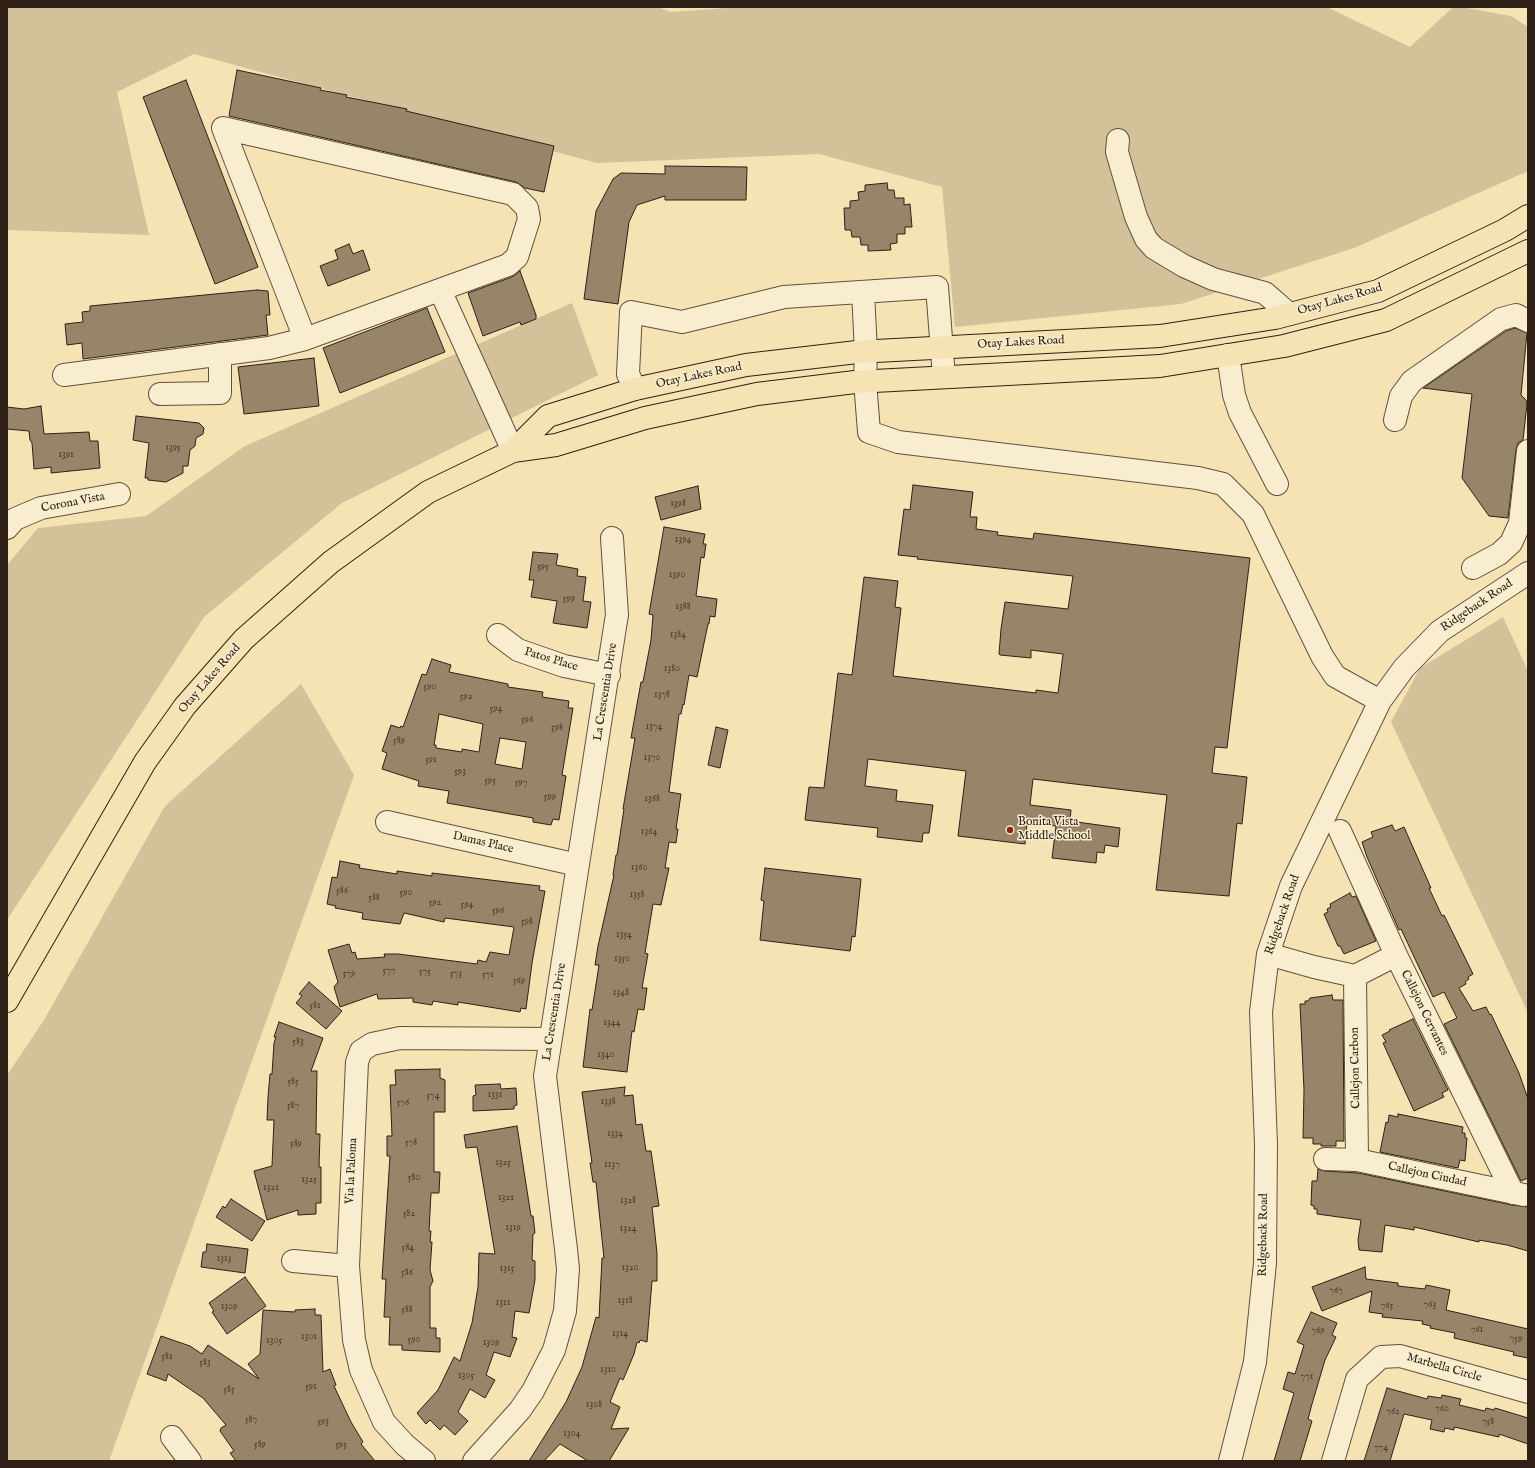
<!DOCTYPE html>
<style>
body{margin:0}
#map{position:relative;width:1535px;height:1468px;overflow:hidden;background:#f5e3b4;font-family:"IM FELL English",serif}
canvas{display:block}
.frame{position:absolute;inset:0;border:8px solid #2f2017;pointer-events:none}
</style>
<div id="map">
<canvas width="1535" height="1468"></canvas>
<div class="frame"></div>
</div>
<script>
const context = document.querySelector('canvas').getContext('2d');
context.lineJoin = 'round';
function fillPath(path, color) { context.fillStyle = color; context.fill(path, 'evenodd'); }
const poly = rows => new Path2D(rows.map(r => 'M' + r).join(''));
function strokePath(path, color, width, dash) { context.strokeStyle = color; context.lineWidth = width; context.lineCap = dash ? 'butt' : 'round'; context.setLineDash(dash || []); context.stroke(path); }
function label(font, color, halo, rows, align = 'center') {
  context.font = font + ' "IM FELL English",serif'; context.lineWidth = 3; context.setLineDash([]); context.textBaseline = 'middle'; context.strokeStyle = halo; context.fillStyle = color; for (const [text, x, y, turn = 0] of rows) {
    context.save(); context.translate(x, y); context.rotate((+turn || 0) * Math.PI / 180); context.textAlign = isNaN(turn) ? turn : align; if (halo) context.strokeText(text, 0, 0); context.fillText(text, 0, 0); context.restore();
  }
}
fillPath(poly([
 [7,7,658,7,671,12,740,7,1327,7,1410,47,1453,7,1461,7,1511,16,1528,27,1528,171,1354,248,1181,304,955,327,942,187,819,154,597,163,194,54,117,92,149,235,7,230],
 [572,303,598,375,342,503,204,617,7,920,7,565,38,528,146,516,245,446],
 [1503,617,1528,671,1528,1013,1391,722,1420,668],
 [301,684,354,775,109,1461,7,1461,7,1075,44,1020,165,806]
]), '#d3c299');
const building = poly([
 [237,70,321,88,320,90,347,95,346,97,407,109,406,111,554,146,544,192,525,188,516,182,229,116,237,70],
 [186,80,258,267,215,284,143,97,186,80],
 [665,166,747,167,746,200,665,200,665,196,637,205,629,222,618,304,584,299,596,211,613,179,621,173,665,174,665,166],
 [887,183,888,190,894,190,895,198,904,198,904,205,910,204,912,227,905,227,905,234,897,234,897,243,890,244,891,250,868,251,868,245,861,245,860,237,852,237,851,230,845,230,844,208,850,208,850,201,859,200,858,192,865,191,865,185,887,183],
 [349,244,353,254,363,250,370,270,328,286,320,266,338,259,335,250,349,244],
 [520,271,536,315,536,319,521,325,520,322,483,336,468,293,512,277,520,271],
 [257,290,268,291,270,315,266,315,268,335,83,359,82,343,67,345,65,324,83,322,82,312,90,311,90,306,257,290],
 [427,308,445,352,340,393,323,348,427,308],
 [1515,328,1527,333,1521,395,1526,400,1527,404,1523,440,1518,443,1516,450,1508,518,1489,516,1462,478,1472,394,1423,388,1506,331,1515,328],
 [314,358,319,406,244,414,238,367,314,358],
 [41,406,44,434,89,432,90,441,98,441,100,468,51,473,51,467,34,469,32,443,30,440,29,431,7,429,7,407,24,409,41,406],
 [136,416,199,423,204,428,203,434,196,438,195,446,190,450,188,466,183,466,183,473,166,482,148,480,148,478,145,478,149,443,133,440,136,416],
 [913,485,973,492,970,517,977,517,976,529,998,532,997,535,1033,539,1034,533,1250,558,1227,748,1215,747,1212,773,1247,777,1242,824,1237,823,1229,896,1156,890,1167,795,1033,779,1030,805,1071,810,1070,821,1120,828,1118,847,1105,845,1104,853,1097,852,1096,863,1052,858,1056,826,1027,823,1025,844,958,836,966,771,868,759,865,786,897,790,896,801,933,805,929,833,923,833,922,842,877,837,878,828,805,820,809,787,824,788,838,673,852,675,864,577,898,581,895,607,901,608,893,676,1036,693,1036,690,1058,693,1063,654,1031,650,1031,658,1000,655,999,654,1001,629,1005,602,1068,609,1073,576,917,559,918,557,898,555,904,509,910,510,913,485],
 [698,486,701,509,661,520,655,497,698,486],
 [664,527,705,534,703,544,706,544,704,558,701,557,696,596,717,599,715,617,710,616,709,624,708,624,697,677,689,675,684,705,683,704,681,714,679,714,669,792,681,794,676,829,678,829,676,843,669,842,665,868,669,868,661,905,653,904,645,953,648,954,642,988,647,988,644,1010,638,1009,634,1032,632,1031,627,1072,583,1067,590,1009,592,1010,599,965,595,965,598,946,614,875,613,875,616,855,617,855,624,809,623,809,635,738,631,738,634,721,641,682,643,682,651,640,653,615,649,614,664,527],
 [533,552,558,554,556,565,578,569,577,576,586,577,583,601,591,602,587,628,553,623,557,601,531,597,534,580,529,580,533,552],
 [432,659,451,665,449,672,508,684,508,687,543,692,542,697,569,701,568,708,573,708,562,775,566,776,559,820,553,819,551,825,533,822,533,818,447,803,449,791,418,786,419,781,382,769,387,753,382,751,391,725,400,728,401,726,403,727,422,674,426,675,432,659],
 [439,714,483,724,479,752,462,749,462,752,436,748,436,745,434,745,439,714],
 [500,738,526,742,522,769,495,764,500,738],
 [716,727,728,730,720,768,708,765,716,727],
 [1392,825,1395,831,1404,827,1431,888,1429,888,1442,916,1444,915,1473,974,1468,977,1469,979,1465,982,1466,984,1459,988,1473,1011,1486,1007,1490,1015,1491,1014,1519,1073,1528,1099,1528,1178,1521,1181,1444,1024,1457,1018,1444,992,1433,997,1401,929,1399,930,1367,857,1362,842,1373,837,1371,832,1392,825],
 [340,861,360,865,359,868,397,874,397,871,432,876,432,873,540,886,539,890,545,891,532,963,526,1009,521,1008,520,1012,458,1002,458,1005,433,1001,432,1005,413,1002,413,998,378,999,377,994,340,1007,334,987,338,982,328,950,349,944,352,953,355,952,357,959,385,957,384,954,398,954,477,964,478,960,486,962,490,952,509,955,514,927,445,918,444,922,404,913,400,924,362,919,363,913,335,908,336,906,327,904,332,877,337,878,340,861],
 [765,868,861,879,855,937,852,936,850,951,760,940,764,901,761,900,765,868],
 [1350,893,1352,897,1356,896,1376,941,1344,954,1340,946,1338,946,1324,914,1328,912,1327,909,1331,907,1330,904,1350,893],
 [309,982,342,1011,326,1029,296,1003,302,996,299,994,309,982],
 [1332,995,1333,1000,1343,1000,1344,1141,1336,1141,1336,1146,1321,1146,1321,1144,1313,1144,1313,1138,1303,1138,1304,1090,1300,1004,1305,1004,1305,1001,1308,1001,1310,998,1332,995],
 [1413,1019,1448,1090,1442,1093,1444,1097,1414,1111,1383,1043,1386,1042,1382,1035,1390,1031,1389,1030,1413,1019],
 [279,1022,323,1038,311,1071,317,1071,316,1134,320,1134,319,1167,321,1167,321,1203,316,1203,316,1214,298,1215,298,1210,267,1220,254,1171,272,1166,274,1120,267,1120,268,1097,270,1074,272,1074,274,1043,276,1037,274,1037,279,1022],
 [440,1069,440,1078,445,1080,445,1112,434,1112,434,1172,440,1172,439,1193,431,1193,429,1231,431,1231,430,1242,432,1242,430,1270,433,1281,430,1287,430,1328,436,1328,436,1338,440,1338,440,1352,402,1350,402,1345,389,1345,390,1317,384,1317,386,1279,382,1279,390,1156,387,1156,387,1136,392,1136,390,1085,396,1085,395,1070,440,1069],
 [500,1084,501,1089,516,1088,517,1105,514,1106,514,1109,473,1111,473,1096,476,1095,475,1085,500,1084],
 [625,1087,624,1096,633,1095,636,1125,642,1124,646,1151,651,1151,659,1206,652,1207,657,1253,657,1281,652,1281,647,1342,640,1340,639,1343,637,1342,634,1354,623,1380,620,1378,610,1402,620,1407,611,1429,629,1428,609,1461,588,1461,560,1444,544,1461,529,1461,566,1402,582,1367,596,1317,599,1318,602,1258,604,1258,596,1182,593,1182,590,1163,592,1163,582,1092,625,1087],
 [1398,1114,1463,1127,1462,1133,1465,1133,1465,1138,1467,1138,1465,1161,1460,1160,1458,1168,1380,1152,1386,1122,1388,1123,1389,1115,1398,1117,1398,1114],
 [517,1126,531,1216,533,1216,535,1233,533,1234,532,1260,535,1261,535,1280,529,1313,515,1311,512,1337,517,1338,510,1357,494,1352,486,1375,495,1380,485,1398,470,1389,458,1412,468,1421,455,1435,444,1425,440,1430,430,1420,426,1424,417,1413,438,1390,454,1357,460,1361,472,1323,478,1287,479,1253,495,1254,477,1147,466,1148,464,1135,517,1126],
 [1318,1169,1325,1171,1358,1173,1512,1205,1528,1207,1528,1251,1507,1245,1479,1240,1479,1242,1414,1227,1414,1230,1385,1225,1382,1252,1359,1250,1358,1240,1361,1220,1317,1214,1317,1209,1314,1209,1314,1206,1311,1205,1312,1181,1317,1181,1318,1169],
 [231,1199,265,1221,252,1241,216,1217,223,1206,225,1208,231,1199],
 [207,1244,248,1249,245,1273,201,1267,203,1252,206,1252,207,1244],
 [1365,1267,1366,1279,1398,1283,1398,1286,1425,1289,1426,1285,1450,1290,1446,1310,1528,1329,1528,1358,1513,1355,1514,1352,1454,1338,1455,1333,1430,1328,1431,1326,1422,1324,1423,1321,1382,1317,1383,1314,1369,1312,1372,1291,1322,1311,1312,1287,1365,1267],
 [245,1277,266,1306,227,1334,212,1312,214,1311,209,1303,245,1277],
 [315,1309,315,1315,321,1315,323,1372,330,1369,336,1385,334,1386,351,1422,363,1442,361,1444,375,1461,236,1461,230,1453,234,1451,220,1431,221,1428,226,1425,203,1398,168,1374,166,1381,147,1374,161,1336,190,1346,202,1354,208,1345,259,1379,248,1364,260,1354,263,1310,295,1312,295,1310,315,1309],
 [1311,1312,1337,1323,1332,1335,1336,1337,1325,1360,1312,1404,1308,1419,1312,1421,1300,1461,1274,1461,1294,1393,1283,1389,1288,1372,1295,1374,1304,1345,1297,1342,1311,1312],
 [1387,1388,1427,1399,1428,1396,1441,1398,1442,1395,1461,1399,1459,1405,1485,1411,1486,1408,1494,1410,1495,1408,1528,1418,1528,1444,1499,1434,1499,1437,1454,1427,1454,1430,1445,1428,1444,1432,1430,1429,1432,1420,1404,1414,1390,1461,1364,1461,1387,1388]
]);
fillPath(building, '#968569');
strokePath(building, '#2f2017', 1);
const minor = poly([
 [1118,140,1117,152,1136,217,1146,239,1154,248,1184,266,1213,279,1265,293,1289,314],
 [440,290,513,451],
 [863,292,866,352,865,381,869,432,898,442,1198,478,1223,484,1253,514,1322,656,1335,676,1380,701],
 [1228,355,1234,395,1240,413,1277,484],
 [64,375,269,348,305,339,508,265,517,257,529,219,527,208,513,194,223,128,305,339],
 [635,389,628,374,631,312,682,322,784,297,937,287,944,377],
 [160,394,220,393,220,354],
 [1395,420,1401,396,1412,381,1501,319,1516,315,1528,321],
 [7,528,15,519,41,508,119,494],
 [1473,568,1499,554,1511,543,1520,523,1528,451],
 [498,635,518,650,564,666,609,675],
 [387,822,578,865],
 [1340,831,1396,955,1513,1193],
 [1268,954,1314,967,1355,976,1396,955],
 [1355,976,1357,1160],
 [1325,1159,1357,1160,1524,1195],
 [293,1261,348,1266],
 [172,1437,190,1461],
 [424,1461,405,1445,384,1422,361,1370,354,1340,348,1266,357,1062,361,1051,372,1044,400,1038,550,1039],
 [474,1461,520,1410,533,1391,554,1350,565,1311,568,1269,566,1249,545,1076,615,627,617,615,612,538],
 [1230,1461,1255,1362,1265,1263,1266,1145,1261,1012,1268,954,1291,886,1380,701,1404,668,1440,631,1528,573],
 [1333,1461,1357,1379,1381,1357,1400,1356,1528,1392]
]);
const major = poly([
 [513,451,548,416,635,389,746,365,857,352,1160,336,1275,318,1378,291,1505,230,1528,216],
 [7,1001,145,762,185,706,244,639,331,562,428,492,513,451,556,445,645,418,757,394,855,382,1160,366,1284,346,1386,320,1528,251]
]);
strokePath(minor, '#60513e', 24);
strokePath(major, '#2f2017', 24);
strokePath(minor, '#f8edce', 22);
strokePath(major, '#f5e3b4', 22);
for (const [x, y, r, color] of [
 [1010,830,4,"#8f2418"]
]) { const dot = new Path2D(); dot.arc(x, y, r, 0, 2 * Math.PI); context.fillStyle = color; context.fill(dot); strokePath(dot, '#f8edce', 1.5); }
label('10px', '#49392c', null, [
 ["1395",173,448],
 ["1391",66,455],
 ["1398",678,504],
 ["1394",683,540],
 ["595",543,567],
 ["1390",677,575],
 ["599",569,599],
 ["1388",683,607],
 ["1384",678,635],
 ["1380",672,669],
 ["590",430,687],
 ["1378",662,695],
 ["592",466,697],
 ["594",496,709],
 ["596",527,720],
 ["1374",654,727],
 ["598",557,728],
 ["589",399,741],
 ["1370",652,758],
 ["591",431,760],
 ["593",460,772],
 ["595",490,781],
 ["597",521,783],
 ["599",550,797],
 ["1368",652,799],
 ["1364",649,832],
 ["1360",639,868],
 ["586",342,891],
 ["590",406,893],
 ["1358",637,895],
 ["588",374,898],
 ["592",435,903],
 ["594",467,905],
 ["596",498,911],
 ["598",527,922],
 ["1354",624,935],
 ["1350",622,959],
 ["577",389,971],
 ["575",425,972],
 ["579",349,974],
 ["573",456,974],
 ["571",488,975],
 ["569",519,981],
 ["1348",621,993],
 ["581",315,1006],
 ["1344",612,1023],
 ["583",298,1042],
 ["1340",606,1055],
 ["585",293,1082],
 ["1331",495,1095],
 ["574",433,1096],
 ["1338",608,1102],
 ["576",403,1103],
 ["587",293,1106],
 ["1334",615,1134],
 ["578",411,1143],
 ["589",296,1144],
 ["1325",503,1163],
 ["1137",612,1165],
 ["580",414,1178],
 ["1325",309,1180],
 ["1321",271,1188],
 ["1321",506,1198],
 ["1328",628,1201],
 ["582",409,1214],
 ["1319",513,1228],
 ["1324",628,1229],
 ["584",408,1248],
 ["1313",224,1259],
 ["1320",630,1268],
 ["1315",507,1269],
 ["586",407,1273],
 ["767",1336,1291],
 ["1318",625,1301],
 ["1311",503,1303],
 ["763",1430,1305],
 ["765",1387,1306],
 ["1309",229,1307],
 ["588",407,1310],
 ["761",1477,1330],
 ["769",1318,1331],
 ["1314",620,1334],
 ["1301",309,1337],
 ["759",1516,1339],
 ["590",414,1340],
 ["1305",274,1341],
 ["1309",491,1343],
 ["581",167,1357],
 ["583",205,1363],
 ["1310",608,1370],
 ["1305",466,1376],
 ["771",1307,1377],
 ["591",311,1387],
 ["585",229,1390],
 ["1308",594,1405],
 ["760",1442,1409],
 ["762",1393,1412],
 ["587",251,1420],
 ["593",323,1422],
 ["758",1488,1422],
 ["1304",572,1434],
 ["589",260,1445],
 ["595",341,1445],
 ["774",1381,1448]
]);
label('12px', '#2f2017', '#f8edce', [
 ["Otay Lakes Road",1340,300,-16],
 ["Otay Lakes Road",1021,343,-3],
 ["Otay Lakes Road",699,376,-12],
 ["Corona Vista",73,503,-11],
 ["Ridgeback Road",1477,606,-34],
 ["Patos Place",551,660,17],
 ["Otay Lakes Road",210,679,-49],
 ["La Crescentia Drive",606,692,-81],
 ["Damas Place",483,843,13],
 ["Ridgeback Road",1283,915,-71],
 ["La Crescentia Drive",555,1012,-81],
 ["Callejon Cervantes",1424,1013,64],
 ["Callejon Carbon",1356,1068,-91],
 ["Via la Paloma",352,1171,-87],
 ["Callejon Ciudad",1427,1175,12],
 ["Ridgeback Road",1264,1235,-89],
 ["Marbella Circle",1444,1368,16]
]);
label('12px', '#2f2017', '#f8edce', [
 ["Bonita Vista",1018,823],
 ["Middle School",1018,837]
], 'left');
</script>
